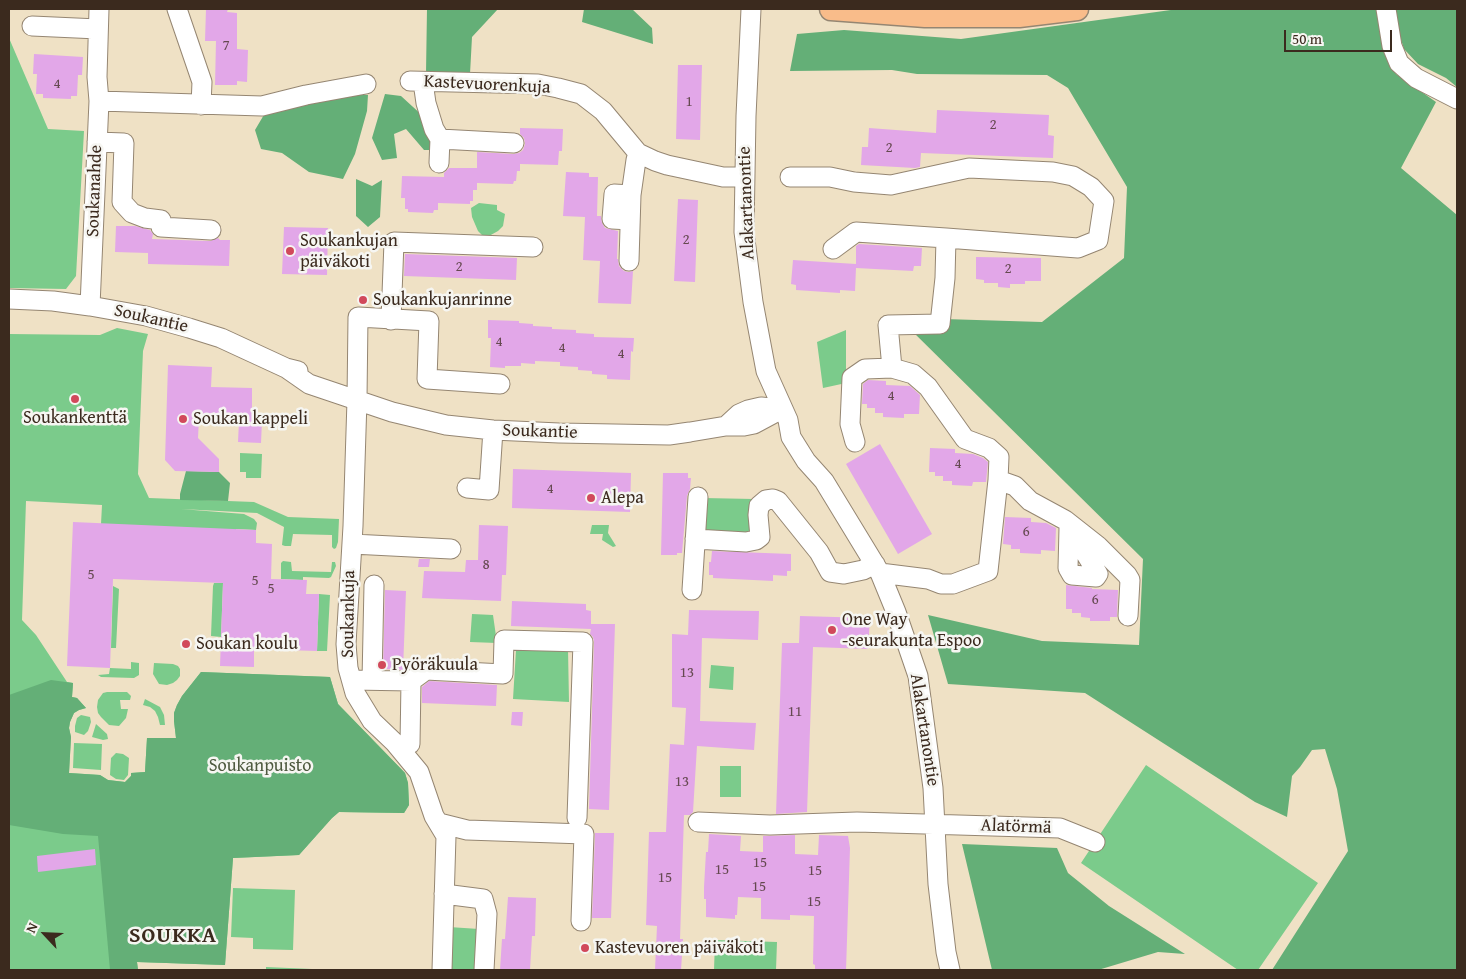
<!DOCTYPE html>
<meta charset="utf-8">
<style>
body{margin:0}
#map{position:relative;width:1466px;height:979px;overflow:hidden;background:#efe1c5;font-family:"Gentium Book Plus",serif}
canvas{display:block}
.frame{position:absolute;inset:0;border:10px solid #3b2a1e;pointer-events:none}
.north{position:absolute;left:20px;top:909px;width:50px;height:50px;-webkit-text-stroke:4px #f6f6f2;paint-order:stroke;rotate:295deg;font-size:14px;font-weight:700;line-height:20px;text-align:center;color:#3b2a1e}
.north::after{content:'';display:block;margin:auto;width:18px;height:22px;background:#3b2a1e;clip-path:polygon(50% 0,100% 100%,50% 72%,0 100%)}
.scale{position:absolute;left:1284px;top:30px;width:108px;height:22px;box-sizing:border-box;border:2px solid #3b2a1e;border-top:0;padding-left:6px;font-size:15px;line-height:18px;white-space:nowrap;color:#3b2a1e;-webkit-text-stroke:4px #f6f6f2;paint-order:stroke}
</style>
<div id="map">
<canvas width="1466" height="979"></canvas>
<div class="frame"></div>
<div class="north">N</div>
<div class="scale">50 m</div>
</div>
<script>
const context = document.querySelector('canvas').getContext('2d');
context.lineJoin = 'round';
function fillPath(path, color) { context.fillStyle = color; context.fill(path, 'evenodd'); }
const poly = rows => new Path2D(rows.map(r => 'M' + r).join(''));
function strokePath(path, color, width, dash) { context.strokeStyle = color; context.lineWidth = width; context.lineCap = dash ? 'butt' : 'round'; context.setLineDash(dash || []); context.stroke(path); }
function label(font, color, halo, rows, align = 'center') {
  context.font = font + ' "Gentium Book Plus",serif'; context.lineWidth = 5; context.setLineDash([]); context.textBaseline = 'middle'; context.strokeStyle = halo; context.fillStyle = color; for (const [text, x, y, turn = 0] of rows) {
    context.save(); context.translate(x, y); context.rotate((+turn || 0) * Math.PI / 180); context.textAlign = isNaN(turn) ? turn : align; if (halo) context.strokeText(text, 0, 0); context.fillText(text, 0, 0); context.restore();
  }
}
fillPath(poly([
 [9,38,48,129,84,131,76,276,66,289,9,288],
 [479,203,497,205,497,210,505,214,503,226,498,231,489,236,483,236,478,231,472,217,471,208],
 [117,328,148,334,143,351,138,474,149,498,254,502,288,517,339,519,338,542,336,548,334,549,332,547,332,535,293,534,291,546,285,546,282,545,284,527,257,513,181,509,244,514,254,519,257,523,256,530,236,529,236,533,101,524,102,505,26,501,22,620,36,635,67,682,73,683,72,697,77,698,86,708,79,710,74,713,70,722,69,728,71,737,69,773,100,775,108,780,125,782,131,776,131,773,145,772,147,738,176,738,174,721,174,713,177,705,182,696,201,672,330,677,338,704,405,773,408,783,409,805,404,813,339,812,332,818,299,855,233,858,225,965,137,962,138,970,9,970,9,334,100,335],
 [846,330,846,383,823,388,817,342],
 [240,453,262,454,261,478,246,478,246,472,240,472],
 [703,498,754,499,755,533,708,537,701,523],
 [592,525,609,525,608,533,616,546,613,547,602,540,603,534,590,534],
 [283,561,291,562,292,571,331,572,332,562,335,562,336,566,331,577,329,578,303,577,303,580,281,579,281,563],
 [214,583,223,583,221,637,211,636,213,586],
 [113,586,119,589,116,648,111,648],
 [319,594,330,595,327,651,317,651],
 [472,614,493,615,497,643,470,642],
 [568,649,569,702,513,699,516,650],
 [131,662,139,663,139,675,134,678,101,677,98,675,109,674,110,668,131,669],
 [154,663,173,664,178,666,180,669,180,676,177,680,173,683,167,685,159,684,153,674],
 [711,665,734,667,733,690,709,688],
 [107,692,127,692,131,696,130,700,120,700,121,709,128,709,126,718,119,726,109,725,101,717,98,713,97,707,98,700,103,693],
 [145,699,160,707,164,715,165,725,160,725,158,717,155,711,150,707,143,705],
 [81,715,90,717,91,722,88,731,84,735,75,732,75,726,77,718],
 [96,724,107,734,108,739,103,740,92,737],
 [74,743,102,744,101,770,73,768],
 [116,753,123,754,129,758,128,775,124,780,116,779,110,775,111,758],
 [1146,765,1318,883,1258,970,1238,970,1081,863],
 [720,766,741,766,741,797,720,797],
 [233,888,295,890,293,950,253,949,253,938,231,937],
 [449,927,479,929,476,970,447,970],
 [715,940,777,942,776,970,714,970],
 [266,967,335,970,266,970]
]), '#7bcb8b');
fillPath(poly([
 [427,9,498,9,472,37,470,74,426,73],
 [584,9,632,9,652,28,653,44,582,22],
 [1178,9,1376,9,1385,49,1396,74,1436,102,1401,168,1457,215,1457,970,1272,970,1348,851,1337,789,1325,749,1312,750,1300,767,1292,776,1287,817,1255,802,1085,693,948,684,928,615,1042,641,1139,645,1143,559,912,331,911,318,1042,322,1124,258,1127,187,1068,88,1047,75,917,74,892,70,790,71,797,34,844,30,961,39],
 [1394,9,1457,9,1457,87,1446,78,1418,64,1404,49,1398,30],
 [385,94,401,96,424,117,433,150,424,150,406,129,394,134,397,158,382,160,372,138],
 [358,95,368,95,367,111,355,154,343,179,309,172,282,153,261,149,255,130,265,113,286,104],
 [356,179,372,186,382,180,380,217,368,227,356,216],
 [186,471,219,472,230,483,228,501,180,500,180,494],
 [201,672,330,677,338,704,405,773,408,783,409,805,404,813,339,812,332,818,299,855,233,858,225,965,137,962,138,970,110,970,98,836,63,834,9,825,9,695,51,680,73,683,72,697,77,698,86,708,79,710,74,713,70,722,69,728,71,737,69,773,100,775,108,780,125,782,131,776,131,773,145,772,147,738,176,738,174,721,174,713,177,705,182,696],
 [962,844,1057,848,1068,873,1109,906,1185,954,1158,952,1098,970,992,970]
]), '#64af77');
fillPath(poly([
 [206,9,228,9,227,12,237,13,237,49,248,50,247,82,237,81,237,85,215,85,216,41,205,41],
 [34,54,83,57,82,75,78,75,77,96,71,96,71,99,43,98,43,94,36,94,37,74,33,74],
 [678,65,702,65,700,140,676,139],
 [937,110,1049,115,1048,135,1054,136,1053,158,921,153,920,167,915,168,861,165,862,147,868,147,869,128,936,133],
 [520,128,563,129,562,151,559,151,558,165,520,164,520,171,517,171,516,181,514,181,513,184,477,183,477,190,473,190,473,201,470,201,470,204,438,203,438,210,434,210,433,213,408,212,408,209,405,209,405,198,401,198,402,176,444,177,444,173,449,168,477,168,477,152,513,154,519,153,523,150,525,144,524,138,520,134],
 [566,172,589,173,589,177,598,177,597,216,601,216,602,223,605,228,618,231,617,259,618,259,619,266,624,271,628,272,633,271,631,304,598,303,600,261,583,260,585,217,563,216],
 [678,199,698,200,695,282,674,281],
 [116,226,135,226,150,230,153,234,152,239,210,241,218,238,220,240,230,240,229,266,148,264,148,253,115,252],
 [284,227,328,228,327,275,282,274],
 [859,244,922,248,921,266,914,266,913,271,856,268,855,291,840,290,840,293,796,290,796,285,791,284,793,260,856,264,856,246],
 [405,254,517,258,516,280,404,276],
 [976,257,1041,258,1041,281,1025,281,1025,284,1010,284,1010,288,998,287,998,283,984,283,984,280,976,279],
 [488,320,519,321,519,323,533,324,533,326,552,327,552,329,576,330,576,333,594,334,594,337,634,338,633,352,631,351,630,380,607,379,607,375,592,374,592,371,578,370,578,367,560,366,560,362,535,361,535,364,521,363,521,366,505,366,505,368,490,367,491,338,488,338],
 [168,365,212,367,211,387,252,388,252,421,262,421,261,443,238,442,239,421,199,418,198,438,219,459,219,472,175,471,165,460],
 [868,380,886,381,886,385,910,386,920,395,919,414,904,414,904,418,883,417,883,413,875,413,875,408,867,408,867,404,862,404,863,384],
 [880,444,932,534,898,554,846,464],
 [930,448,955,449,955,453,973,454,983,458,988,462,986,482,973,482,972,486,952,485,952,481,943,481,943,476,935,476,935,472,929,472],
 [513,469,631,473,630,512,512,508],
 [663,473,688,473,688,478,691,478,690,489,687,496,682,553,677,553,677,555,661,555],
 [1005,517,1031,518,1031,522,1046,523,1056,528,1055,551,1041,550,1041,554,1020,553,1020,549,1011,549,1011,545,1003,544],
 [73,522,256,530,256,543,272,544,271,579,307,580,306,594,319,594,317,651,254,649,254,667,220,666,223,583,113,579,110,668,67,666],
 [479,525,508,526,506,575,502,575,501,601,422,598,424,571,465,572,466,560,478,560],
 [712,551,791,554,791,571,787,571,787,576,773,575,773,581,713,578,713,575,709,575,709,562,711,562],
 [419,559,430,559,429,567,418,567],
 [1066,585,1092,588,1092,589,1118,590,1117,617,1110,617,1110,621,1090,621,1090,618,1081,617,1081,613,1072,613,1072,609,1066,609],
 [385,590,406,591,403,670,383,669],
 [512,601,586,604,586,610,591,611,591,624,615,624,609,810,589,809,594,642,593,637,590,634,591,629,511,626],
 [689,610,759,611,758,640,702,638,700,721,756,723,754,750,697,746,693,812,690,815,684,815,680,939,683,939,681,970,655,970,657,926,646,925,649,832,666,832,670,744,684,745,686,708,672,707,672,634,688,635],
 [800,616,870,618,868,649,813,647,807,812,776,814,782,643,799,643],
 [429,681,497,685,496,706,422,703,422,687],
 [512,712,523,712,522,726,511,725],
 [595,833,614,833,611,918,592,918],
 [709,834,741,836,740,851,763,852,763,836,795,835,795,854,818,855,819,835,848,836,850,848,846,970,815,970,815,965,813,964,814,916,790,915,790,920,761,919,761,898,738,897,737,915,735,915,735,919,706,917,706,899,704,899,704,887,706,852,708,852],
 [95,849,96,865,38,872,37,856],
 [508,897,536,898,535,936,532,936,530,970,500,970,502,939,505,939]
]), '#e2a7e8');
const minor = poly([
 [177,9,202,82,201,105],
 [751,9,746,116,744,232,753,302,766,371,788,420,791,437,806,461,824,481,880,573,896,612,918,676,933,788,938,884,946,952,950,970],
 [1386,9,1392,46,1399,63,1416,78,1457,99],
 [32,26,98,29],
 [410,81,538,84,558,88,581,94,603,111,638,153,655,161,667,165,723,177,744,177],
 [423,82,426,103,434,129,440,139,439,163],
 [99,101,262,106,306,95,366,84],
 [440,139,514,143],
 [97,142,124,143,122,202,132,213,145,218,161,220,161,227,211,230],
 [790,177,830,177,854,182,891,185,969,168,1053,172,1073,176,1091,187,1104,201,1098,240,1078,248,946,238,945,278,940,324,888,325,892,368,913,374,928,387,965,439,989,448,999,457,998,480,1015,486,1030,501,1065,520,1098,546,1127,575,1130,580,1128,616],
 [630,220,612,219,614,194,631,195],
 [833,249,856,232,946,238],
 [629,261,631,195,636,160,638,153],
 [9,299,53,301,90,306,146,316,189,328,221,338,286,368,298,371],
 [90,306,99,101,97,77,99,9],
 [391,320,394,242,533,247],
 [286,368,309,384,392,412,446,425,493,430,559,433,669,435,690,432,726,426,744,426,754,424,782,409],
 [726,426,739,414,748,410,761,407,781,409],
 [855,442,850,424,852,378,865,369,892,368],
 [467,488,489,490,493,430],
 [1069,528,1068,568,1072,575,1096,577,1098,574,1071,530],
 [695,539,746,542,756,540,760,537,758,515,759,506,766,500,773,499,778,501,819,552,830,572,844,574,863,570,875,564],
 [352,544,451,549],
 [880,573,928,579,941,584,953,584,988,571,998,480],
 [692,590,698,497],
 [352,680,411,681,426,670,503,674,504,640,583,642,577,818],
 [372,680,374,585],
 [410,744,411,681],
 [698,822,770,825,857,822,1060,828,1095,842],
 [439,823,467,830,584,834,581,921],
 [444,894,483,899,487,914,484,970],
 [442,970,446,836,434,816,419,772,395,743,372,721,355,693,348,668,346,644,353,526,357,400,358,317,429,321,427,379,500,384]
]);
const major = poly([
 [831,9,925,16,1019,16,1077,9]
]);
strokePath(minor, '#958672', 21);
strokePath(major, '#958672', 25);
strokePath(minor, '#fff', 19);
strokePath(major, '#f9bc8a', 22);
for (const [x, y, r, color] of [
 [290,251,5,"#d1495b"],
 [363,300,5,"#d1495b"],
 [75,399,5,"#d1495b"],
 [183,419,5,"#d1495b"],
 [591,498,5,"#d1495b"],
 [832,630,5,"#d1495b"],
 [186,644,5,"#d1495b"],
 [382,665,5,"#d1495b"],
 [585,948,5,"#d1495b"]
]) { const dot = new Path2D(); dot.arc(x, y, r, 0, 2 * Math.PI); context.fillStyle = color; context.fill(dot); strokePath(dot, '#f6f6f2', 2); }
label('15px', '#654950', null, [
 ["7",226,46],
 ["4",57,84],
 ["1",689,102],
 ["2",993,125],
 ["2",889,148],
 ["2",686,240],
 ["2",459,267],
 ["2",1008,269],
 ["4",499,342],
 ["4",562,348],
 ["4",621,354],
 ["4",891,396],
 ["4",958,464],
 ["4",550,489],
 ["6",1026,532],
 ["8",486,565],
 ["5",91,575],
 ["5",255,581],
 ["5",271,589],
 ["6",1095,600],
 ["13",687,673],
 ["11",795,712],
 ["13",682,782],
 ["15",760,863],
 ["15",722,870],
 ["15",815,871],
 ["15",665,878],
 ["15",759,887],
 ["15",814,902]
]);
label('18px', '#3b2a1e', '#f6f6f2', [
 ["Kastevuorenkuja",487,85,3],
 ["Soukanahde",95,191,-88],
 ["Alakartanontie",747,203,-92],
 ["Soukantie",151,319,13],
 ["Soukantie",540,432,2],
 ["Soukankuja",349,614,-89],
 ["Alakartanontie",924,730,81],
 ["Alatörmä",1016,827,2]
]);
label('18px', '#3b2a1e', '#f6f6f2', [
 ["Soukankujan",300,241],
 ["päiväkoti",300,262],
 ["Soukankujanrinne",373,300],
 ["Soukankenttä",75,418,"center"],
 ["Soukan kappeli",193,419],
 ["Alepa",601,498],
 ["One Way",842,620],
 ["-seurakunta Espoo",842,641],
 ["Soukan koulu",196,644],
 ["Pyöräkuula",392,665],
 ["Kastevuoren päiväkoti",595,948]
], 'left');
label('18px', '#4e5a3f', '#f6f6f2', [
 ["Soukanpuisto",260,766]
]);
context.letterSpacing = '1px';
label('bold 22px', '#3b2a1e', '#f6f6f2', [
 ["SOUKKA",173,936]
]);
context.letterSpacing = '0px';
</script>
